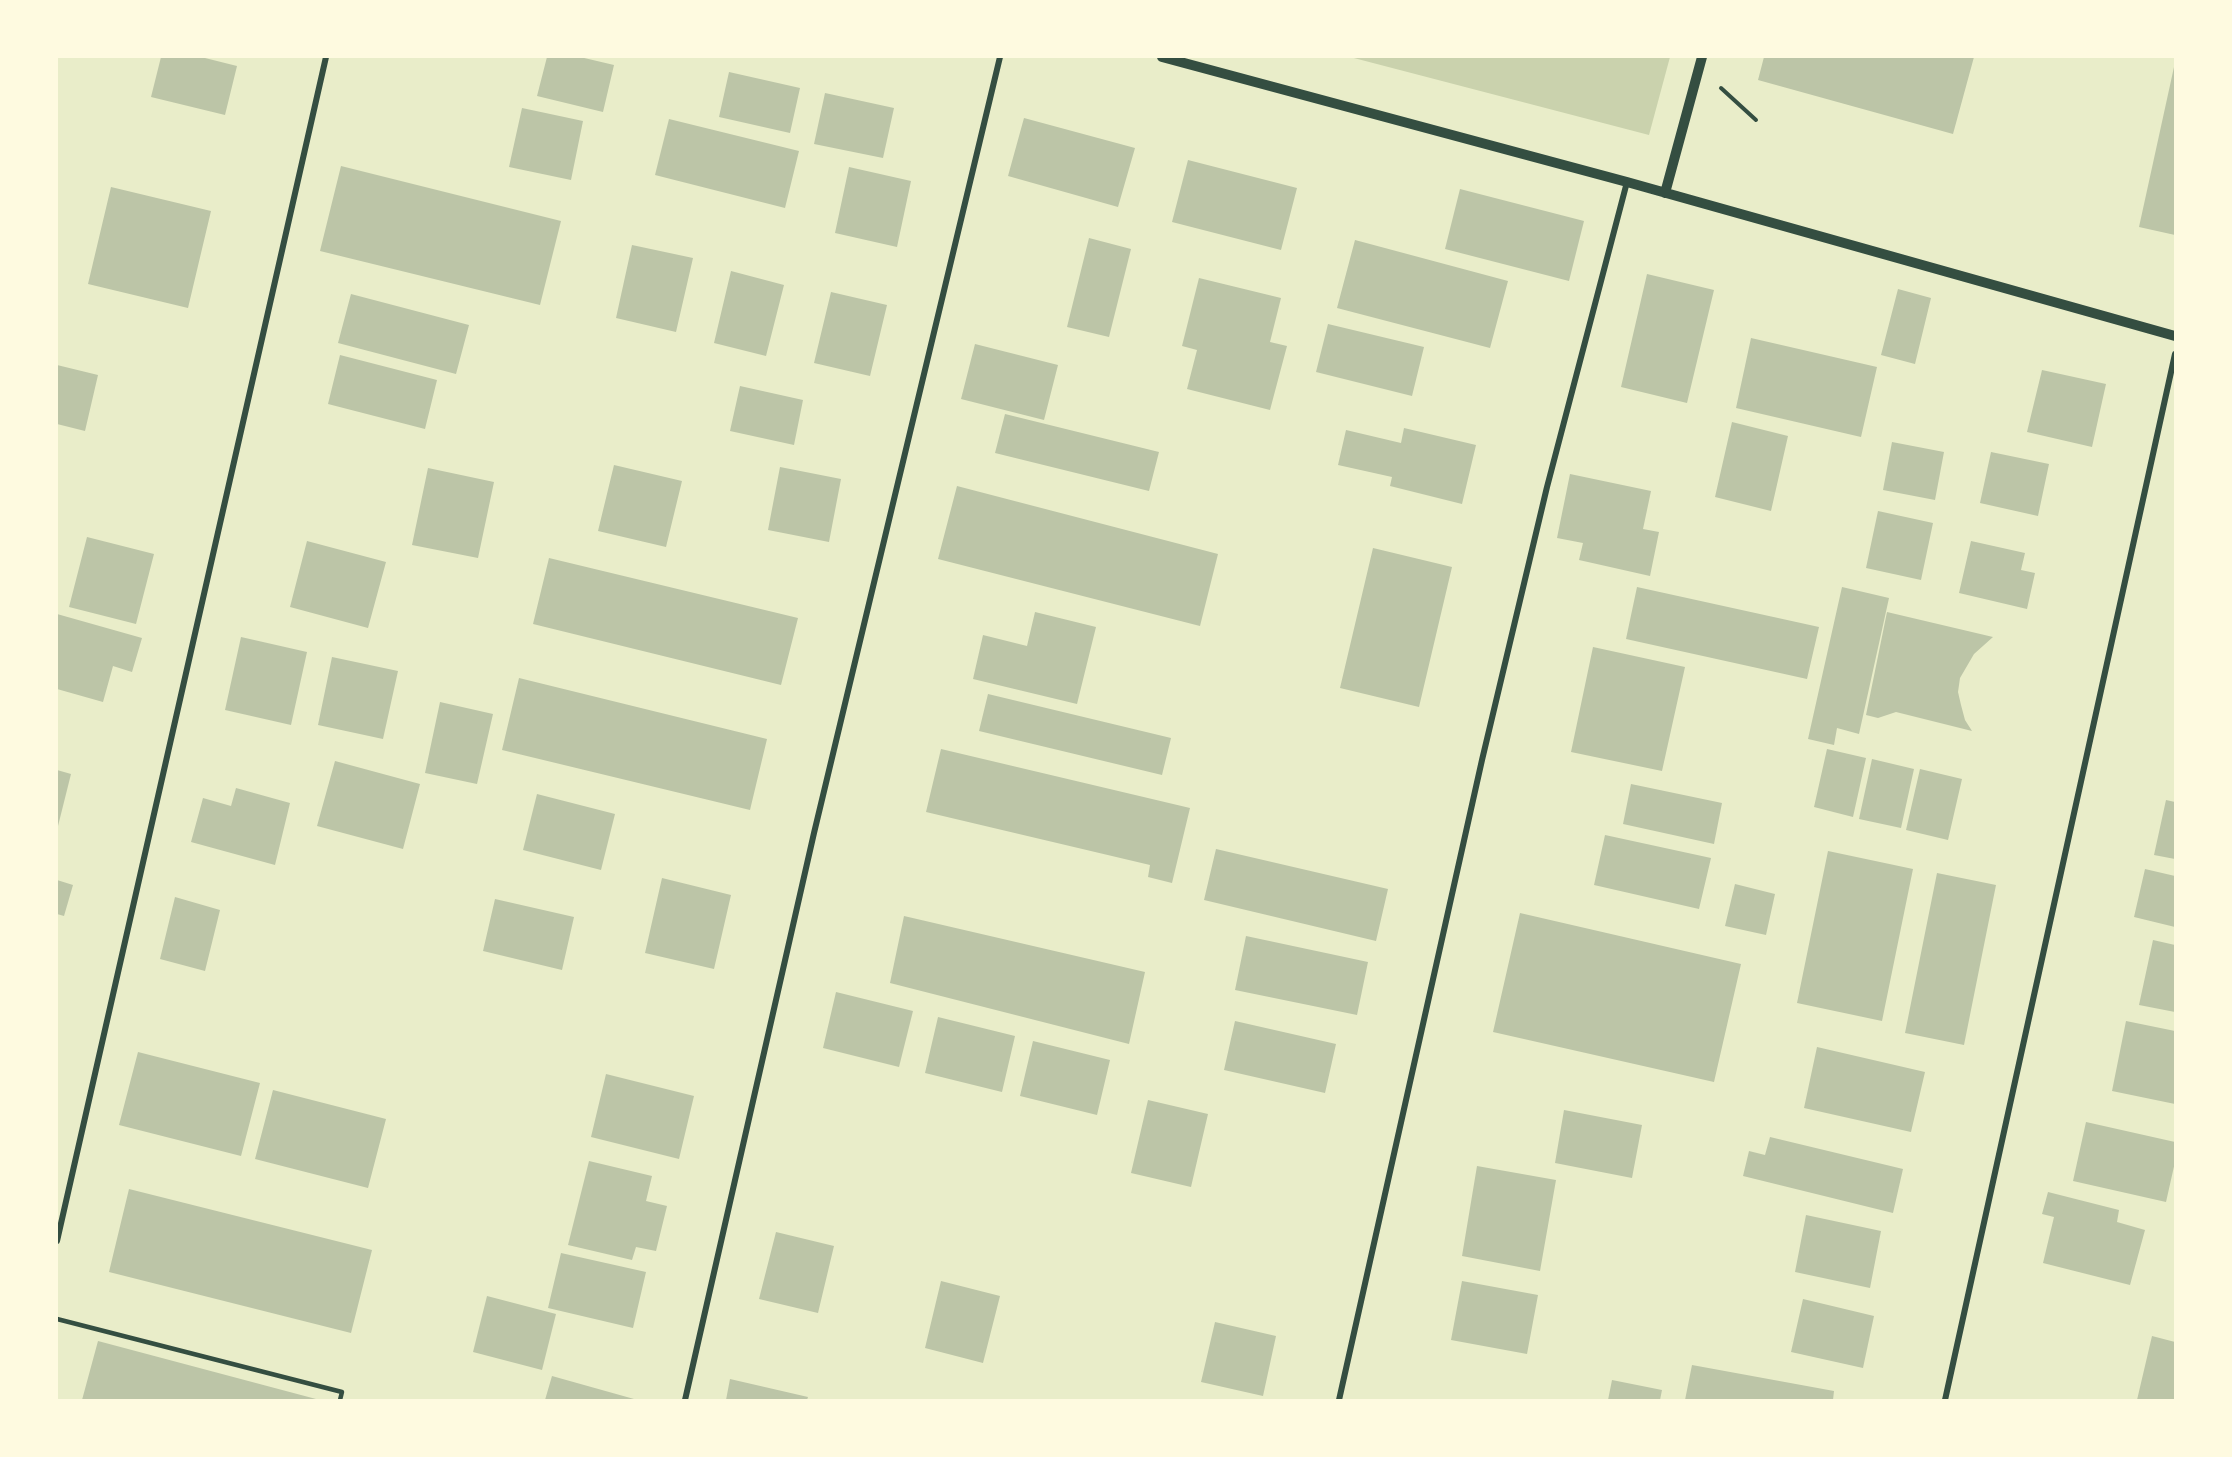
<!DOCTYPE html>
<style>
body{margin:0}
#map{position:relative;width:2232px;height:1457px;overflow:hidden;background:#e9edc9;font-family:Figtree,sans-serif}
canvas{display:block}
.frame{position:absolute;inset:0;border:58px solid #fefae0;pointer-events:none}
</style>
<div id="map">
<canvas width="2232" height="1457"></canvas>
<div class="frame"></div>
</div>
<script>
const context = document.querySelector('canvas').getContext('2d');
context.lineJoin = 'round';
function fillPath(path, color) { context.fillStyle = color; context.fill(path, 'evenodd'); }
const poly = rows => new Path2D(rows.map(r => 'M' + r).join(''));
function strokePath(path, color, width, dash) { context.strokeStyle = color; context.lineWidth = width; context.lineCap = dash ? 'butt' : 'round'; context.setLineDash(dash || []); context.stroke(path); }
fillPath(poly([
 [1350,57,1670,57,1649,135]
]), '#cad2ad');
fillPath(poly([
 [161,57,201,57,237,66,225,115,151,97],
 [547,57,580,57,614,65,603,112,537,96],
 [1764,57,1974,57,1953,134,1758,80],
 [2174,67,2175,67,2175,235,2139,227],
 [729,72,800,88,790,133,719,117],
 [825,93,894,108,883,158,814,144],
 [522,108,583,121,571,180,509,167],
 [1024,118,1135,148,1118,207,1008,176],
 [669,119,799,151,785,208,655,175],
 [1188,160,1297,188,1281,250,1172,222],
 [341,166,561,221,540,305,320,251],
 [849,167,911,181,897,247,835,233],
 [111,187,211,211,188,308,88,284],
 [1460,189,1584,221,1569,281,1445,249],
 [1089,238,1131,249,1109,337,1067,327],
 [1355,240,1508,281,1490,348,1337,308],
 [632,245,693,258,676,332,616,318],
 [731,271,784,285,766,356,714,343],
 [1647,274,1714,290,1687,403,1621,387],
 [1199,278,1281,298,1270,342,1287,346,1270,410,1187,389,1197,350,1182,346],
 [1898,289,1931,298,1915,364,1881,355],
 [831,292,887,305,870,376,814,363],
 [351,294,469,325,456,374,338,343],
 [1328,324,1424,347,1412,396,1316,372],
 [1751,338,1877,367,1861,437,1736,408],
 [975,344,1058,365,1044,420,961,399],
 [340,355,437,380,425,429,328,404],
 [57,365,98,375,85,431,57,424],
 [2042,370,2106,384,2092,447,2027,432],
 [740,386,803,400,794,445,730,431],
 [1005,414,1159,452,1149,491,995,453],
 [1732,422,1788,436,1771,511,1715,497],
 [1404,428,1476,445,1462,504,1390,486,1392,477,1338,465,1346,430,1401,443],
 [1892,442,1944,452,1935,500,1883,490],
 [1991,452,2049,464,2038,516,1980,503],
 [614,465,682,481,666,547,598,531],
 [780,467,841,479,829,542,768,530],
 [428,468,494,482,478,558,412,545],
 [1570,474,1651,491,1643,529,1659,532,1650,576,1579,560,1583,543,1557,538],
 [957,486,1218,554,1200,626,938,559],
 [1878,511,1933,523,1921,580,1866,568],
 [87,537,154,554,136,624,69,607],
 [307,541,386,562,368,628,290,607],
 [1971,541,2025,553,2021,570,2035,573,2027,609,1959,593],
 [1373,548,1452,567,1419,707,1340,688],
 [549,558,798,618,781,685,533,624],
 [1637,587,1819,627,1807,679,1626,639],
 [1842,587,1889,598,1859,734,1837,728,1834,745,1808,739],
 [1035,612,1096,627,1077,704,973,679,983,635,1027,646],
 [1887,612,1993,637,1974,654,1960,678,1958,692,1961,705,1965,720,1972,731,1896,712,1878,718,1866,715],
 [57,614,142,638,132,672,113,666,103,702,57,689],
 [241,637,307,652,291,725,225,710],
 [1593,647,1685,667,1662,771,1571,752],
 [332,657,398,671,383,739,318,725],
 [519,678,767,739,750,810,502,750],
 [988,694,1171,738,1162,775,979,731],
 [440,702,493,714,477,784,425,773],
 [941,749,1190,808,1172,883,1148,877,1150,865,926,812],
 [1827,749,1866,758,1853,817,1814,807],
 [1872,759,1914,769,1901,828,1859,819],
 [335,761,420,784,403,849,317,826],
 [1920,769,1962,779,1948,840,1906,830],
 [57,770,71,774,58,826,57,826],
 [1631,784,1722,803,1714,844,1623,824],
 [236,788,290,803,275,865,191,842,203,798,231,806],
 [537,794,615,814,601,870,523,850],
 [2166,800,2175,802,2175,859,2154,855],
 [1605,835,1711,858,1699,909,1594,885],
 [1216,849,1388,889,1376,941,1204,900],
 [1828,851,1913,869,1882,1021,1797,1003],
 [2145,869,2175,876,2175,927,2134,917],
 [1937,873,1996,885,1964,1045,1905,1033],
 [662,878,731,895,714,969,645,953],
 [57,880,73,885,64,916,57,914],
 [1735,884,1775,894,1766,935,1725,926],
 [175,897,220,910,205,971,160,959],
 [495,899,574,917,562,970,483,951],
 [1520,913,1741,964,1714,1082,1493,1032],
 [904,916,1145,972,1129,1044,890,983],
 [1246,936,1368,962,1357,1015,1235,990],
 [2153,940,2175,945,2175,1012,2139,1005],
 [836,992,913,1011,899,1067,823,1048],
 [938,1017,1015,1036,1002,1092,925,1073],
 [1235,1021,1336,1044,1325,1093,1224,1070],
 [2126,1021,2175,1031,2175,1104,2112,1091],
 [1033,1041,1110,1060,1097,1115,1020,1096],
 [1817,1047,1925,1072,1911,1132,1804,1108],
 [138,1052,260,1083,241,1156,119,1125],
 [606,1074,694,1096,679,1159,591,1137],
 [273,1090,386,1119,368,1188,255,1159],
 [1148,1100,1208,1114,1191,1187,1131,1173],
 [1564,1110,1642,1125,1632,1178,1555,1163],
 [2086,1122,2175,1142,2175,1162,2166,1202,2073,1181],
 [1770,1137,1903,1169,1893,1213,1743,1176,1749,1151,1765,1155],
 [589,1161,652,1176,646,1201,667,1206,656,1251,636,1247,632,1260,568,1245],
 [1477,1166,1556,1180,1540,1271,1462,1256],
 [129,1189,372,1250,351,1333,109,1272],
 [2048,1192,2119,1210,2117,1222,2145,1230,2130,1285,2043,1263,2054,1217,2042,1214],
 [1806,1215,1881,1231,1870,1288,1795,1272],
 [776,1232,834,1246,818,1313,759,1299],
 [561,1253,646,1272,633,1328,548,1308],
 [941,1281,1000,1296,983,1363,925,1348],
 [1462,1281,1538,1295,1527,1354,1451,1340],
 [487,1296,556,1314,542,1370,473,1352],
 [1803,1299,1874,1316,1863,1368,1791,1352],
 [1215,1322,1276,1336,1263,1396,1201,1382],
 [2152,1336,2175,1342,2175,1400,2137,1400],
 [98,1341,316,1399,316,1400,82,1400],
 [1692,1365,1834,1391,1833,1400,1685,1400],
 [552,1376,634,1399,634,1400,545,1400],
 [730,1379,808,1397,807,1400,726,1400],
 [1612,1380,1662,1390,1660,1400,1608,1400]
]), '#bcc5a7');
strokePath(poly([
 [1721,88,1756,120]
]), '#344e41', 4);
strokePath(poly([
 [57,1319,342,1392,340,1400]
]), '#344e41', 4.5);
strokePath(poly([
 [57,1241,326,57],
 [685,1400,814,833,1000,57],
 [1339,1400,1482,760,1547,487,1627,182],
 [1945,1400,2175,354]
]), '#344e41', 6);
strokePath(poly([
 [1162,57,1627,182,2175,336],
 [1665,193,1702,57]
]), '#344e41', 10);
</script>
